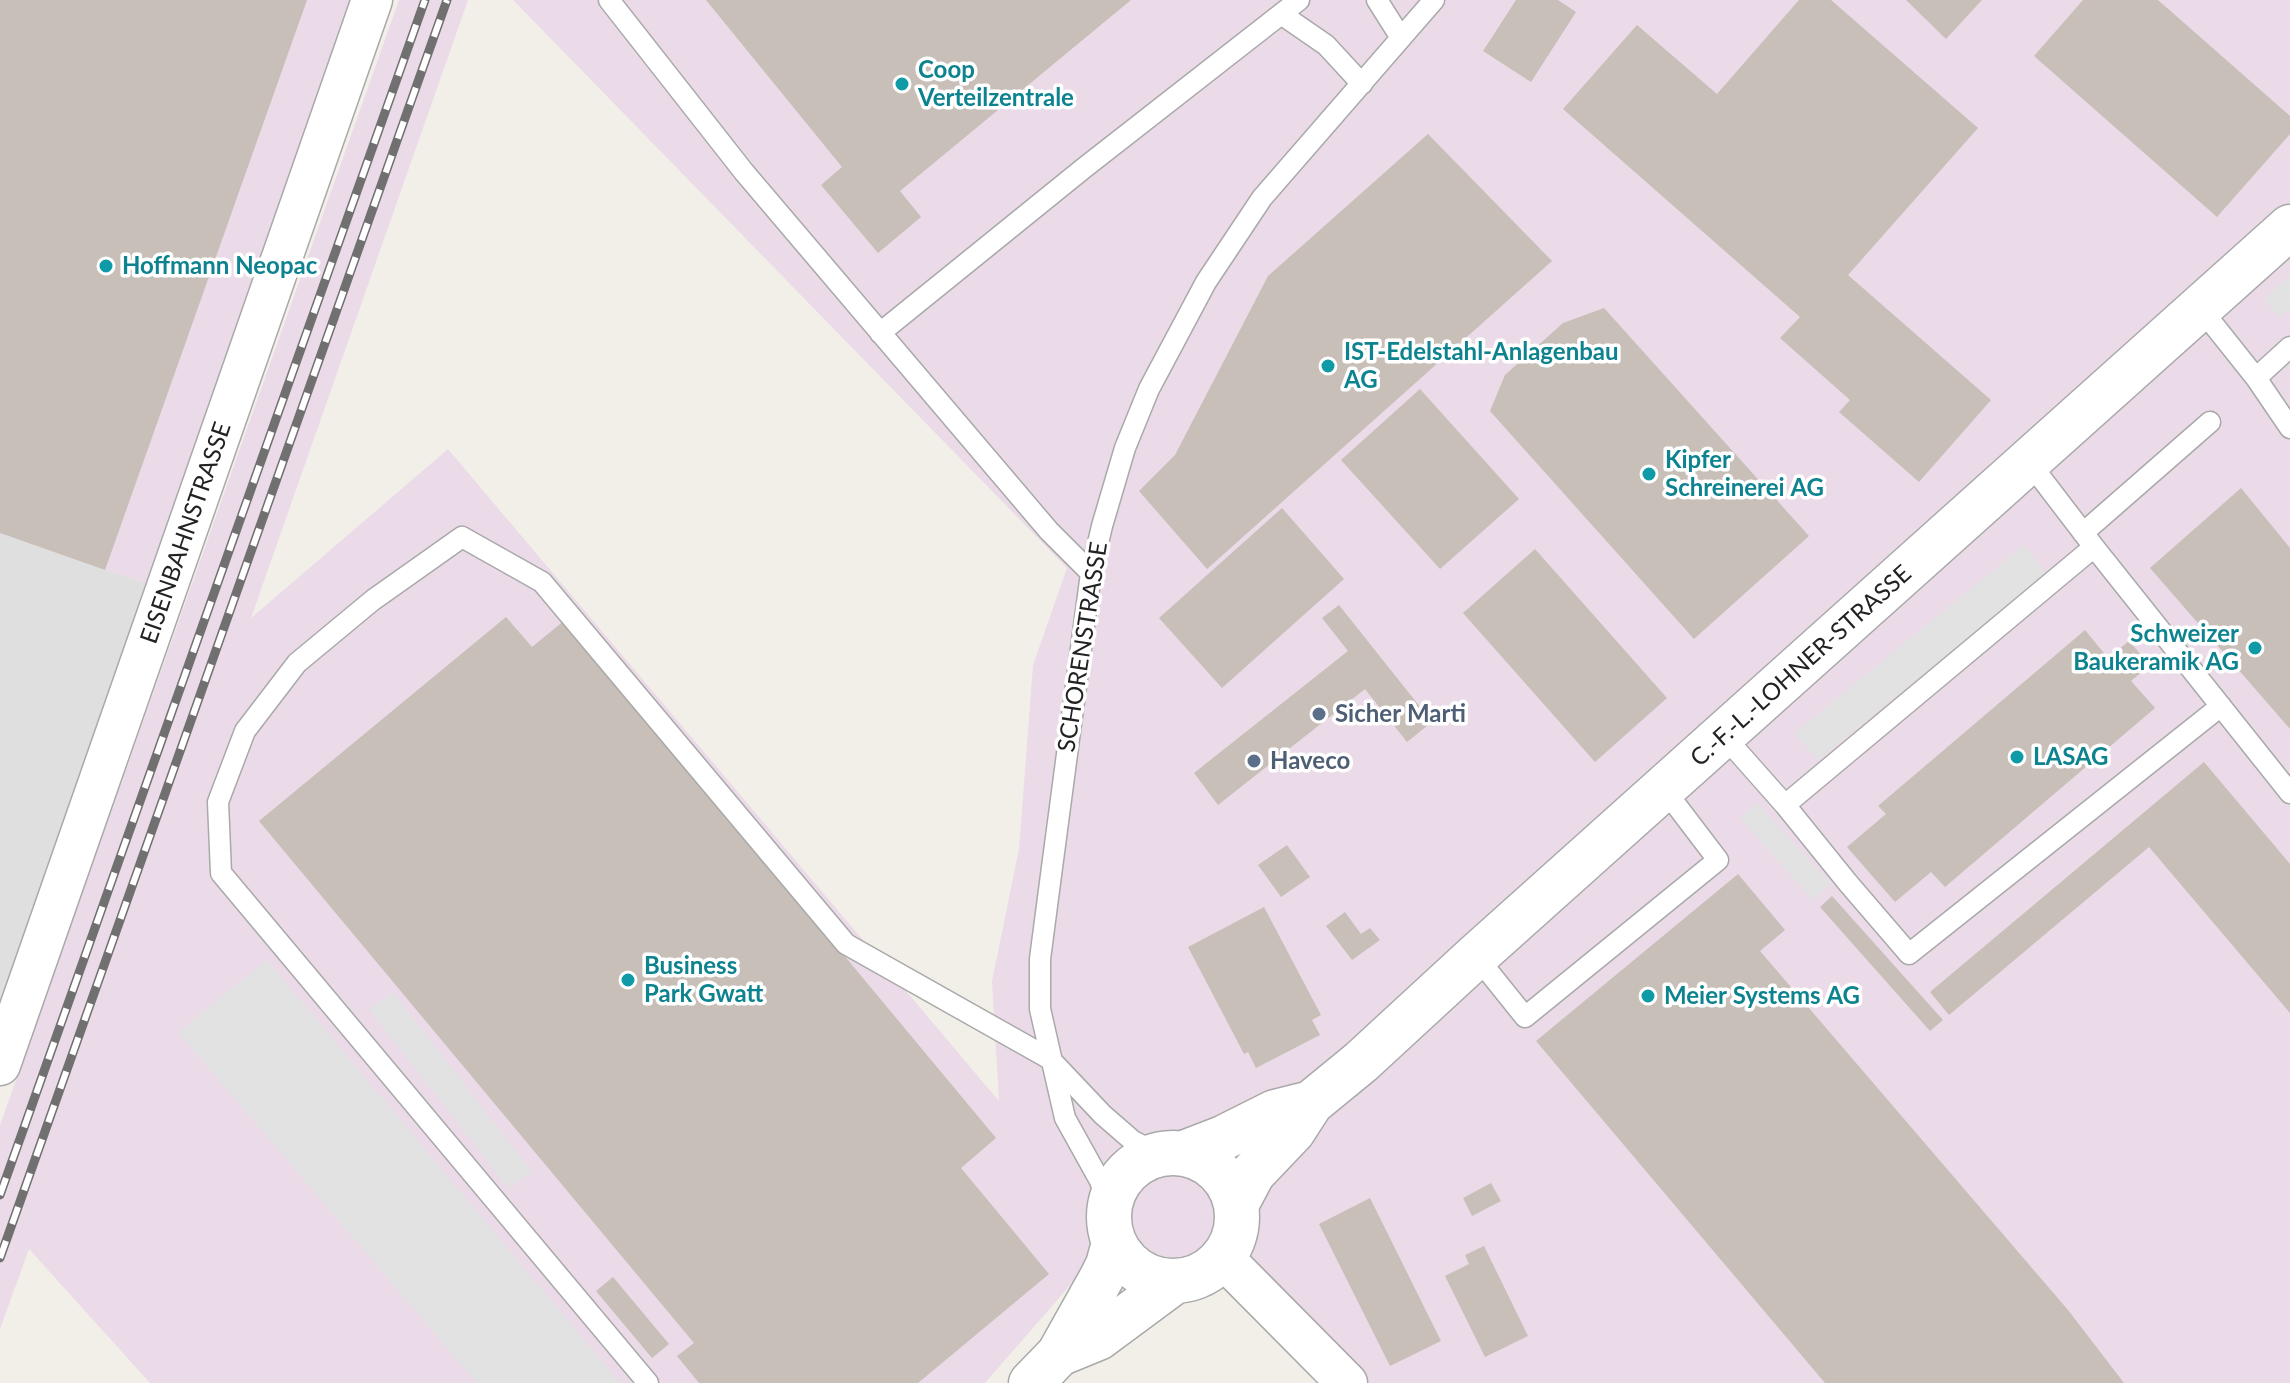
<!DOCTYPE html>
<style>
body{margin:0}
canvas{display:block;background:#f2efe9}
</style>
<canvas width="2290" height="1383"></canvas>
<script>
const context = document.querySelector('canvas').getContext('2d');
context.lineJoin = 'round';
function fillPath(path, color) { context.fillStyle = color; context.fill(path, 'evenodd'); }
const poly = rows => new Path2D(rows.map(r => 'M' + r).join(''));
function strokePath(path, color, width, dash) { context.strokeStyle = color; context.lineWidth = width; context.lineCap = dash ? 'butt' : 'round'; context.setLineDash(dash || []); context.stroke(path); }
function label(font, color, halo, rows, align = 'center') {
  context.font = font + ' Lato,sans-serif'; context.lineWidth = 7; context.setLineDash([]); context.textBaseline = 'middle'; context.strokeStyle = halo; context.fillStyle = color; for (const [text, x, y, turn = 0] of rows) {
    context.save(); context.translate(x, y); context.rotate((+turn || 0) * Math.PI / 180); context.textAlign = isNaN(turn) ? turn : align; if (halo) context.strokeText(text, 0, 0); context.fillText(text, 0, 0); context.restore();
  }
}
fillPath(poly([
 [0,533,105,570,167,589,0,1065]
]), '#e0dfdf');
fillPath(poly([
 [0,0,372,0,167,589,105,570,0,533],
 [399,0,468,0,251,618,448,449,999,1101,992,981,1019,849,1033,665,1067,568,513,0,2290,0,2290,1383,1347,1383,1224,1255,1079,1275,985,1383,150,1383,29,1249,0,1329,0,1125]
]), '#ebdbe8');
fillPath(poly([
 [2290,276,2290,309,2280,318,2264,299],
 [2024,545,2046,573,1818,760,1795,733],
 [1757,803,1831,884,1813,900,1740,818],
 [267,960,620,1383,477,1383,178,1032],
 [393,992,532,1172,509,1189,369,1009]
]), '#e2e2e2');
fillPath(poly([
 [0,0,307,0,105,570,0,533],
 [706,0,1131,0,900,191,921,217,878,253,821,185,842,167],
 [1516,0,1558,0,1576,12,1531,82,1483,51],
 [1799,0,1831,0,1978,128,1848,275,1991,400,1919,482,1839,412,1850,400,1780,338,1800,317,1563,109,1637,25,1717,94],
 [1906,0,1982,0,1946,39],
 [2083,0,2158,0,2290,116,2290,134,2217,217,2034,56],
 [1428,134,1552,261,1207,569,1139,491,1175,455,1268,276],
 [1604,308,1809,536,1694,639,1490,411,1505,375,1563,323],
 [1420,389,1519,499,1440,569,1341,460],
 [2241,488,2290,548,2290,729,2150,568],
 [1282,508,1344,579,1222,688,1159,618],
 [1535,549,1667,698,1595,762,1463,613],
 [1339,605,1432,722,1407,742,1365,689,1218,805,1194,773,1348,651,1322,618],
 [506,617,532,647,565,620,996,1138,961,1168,1049,1274,918,1383,699,1383,677,1356,694,1343,259,821],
 [2085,630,2108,658,2129,641,2150,665,2131,681,2155,708,1945,887,1931,872,1895,902,1847,847,1886,814,1878,806],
 [2204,762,2290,864,2290,1013,2149,847,1949,1015,1930,992],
 [1287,845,1310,877,1281,897,1258,865],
 [1738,874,1785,930,1760,951,2068,1310,2124,1383,1825,1383,1536,1041],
 [1832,896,1943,1020,1930,1031,1820,907],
 [1264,907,1321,1015,1312,1020,1320,1035,1256,1068,1248,1052,1244,1054,1188,947],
 [1345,912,1361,934,1370,928,1380,940,1352,960,1326,926],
 [1491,1183,1501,1201,1472,1216,1463,1198],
 [1370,1198,1441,1341,1390,1366,1319,1224],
 [1484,1246,1528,1336,1485,1357,1445,1276,1469,1264,1465,1255],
 [613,1277,669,1344,652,1358,596,1291]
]), '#c7bfb8');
const service = poly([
 [609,0,744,172,1049,531,1091,573],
 [1377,0,1401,38],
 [1281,14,1326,45,1362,84],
 [2201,309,2256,378,2290,428],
 [880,333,1084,168,1299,0],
 [2256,378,2290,347],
 [2029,462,2094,547,2290,793],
 [2083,533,2210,422],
 [1723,735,1785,805,2094,547],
 [1785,805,1848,883,1909,954,2221,706],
 [1476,956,1525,1017,1718,860,1664,789],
 [1109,1207,1100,1181,1065,1118,1040,1009,1040,959,1051,875,1091,573,1102,526,1125,448,1149,389,1206,282,1262,198,1434,0],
 [648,1383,221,873,218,802,245,731,297,663,373,600,462,537,542,582,846,944,1050,1059,1103,1115,1133,1141,1159,1154]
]);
const minor = poly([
 [0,1065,372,0],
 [1224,1255,1232,1267,1347,1383]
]);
const tertiary = poly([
 '1109 1217a64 64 0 1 1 128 0a64 64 0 1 1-128 0Z',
 [1184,1153,1223,1138,1275,1112,1311,1103],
 [1236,1205,1253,1173,1293,1131,1311,1103,1361,1062,1476,956,2290,227],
 [1059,1354,1098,1338,1175,1281],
 [1031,1383,1059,1354,1101,1279,1108,1265,1114,1243]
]);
strokePath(service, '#a9a9a9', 23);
strokePath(minor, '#a9a9a9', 43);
strokePath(tertiary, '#a9a9a9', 47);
strokePath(service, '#fff', 20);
strokePath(minor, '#fff', 40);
strokePath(tertiary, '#fff', 44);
const rail = poly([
 [0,1195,425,0],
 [0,1258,447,0]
]);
strokePath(rail, '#707070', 9);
strokePath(rail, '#fff', 6, [18]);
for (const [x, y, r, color] of [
 [902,84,8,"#0f9aa8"],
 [106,266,8,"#0f9aa8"],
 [1328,366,8,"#0f9aa8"],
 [1649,474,8,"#0f9aa8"],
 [2255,648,8,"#0f9aa8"],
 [1319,714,8,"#5c6f8a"],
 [2017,757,8,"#0f9aa8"],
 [1254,761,8,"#5c6f8a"],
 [628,980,8,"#0f9aa8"],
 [1648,996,8,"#0f9aa8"]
]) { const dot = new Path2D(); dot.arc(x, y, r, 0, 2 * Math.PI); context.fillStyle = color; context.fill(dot); strokePath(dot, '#fff', 3); }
label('bold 24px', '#0d838f', '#fff', [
 ["Coop",918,70],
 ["Verteilzentrale",918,98],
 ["Hoffmann Neopac",122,266],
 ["IST-Edelstahl-Anlagenbau",1344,352],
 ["AG",1344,380],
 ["Kipfer",1665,460],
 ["Schreinerei AG",1665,488],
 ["Schweizer",2239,634,"right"],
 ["Baukeramik AG",2239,662,"right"],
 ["LASAG",2033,757],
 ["Business",644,966],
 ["Park Gwatt",644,994],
 ["Meier Systems AG",1664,996]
], 'left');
label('24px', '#222', '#fff', [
 ["EISENBAHNSTRASSE",186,533,-71],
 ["SCHORENSTRASSE",1083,647,-81],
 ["C.-F.-L.-LOHNER-STRASSE",1801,666,-42]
]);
label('bold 24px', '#4e5e75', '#fff', [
 ["Sicher Marti",1335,714],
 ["Haveco",1270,761]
], 'left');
</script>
